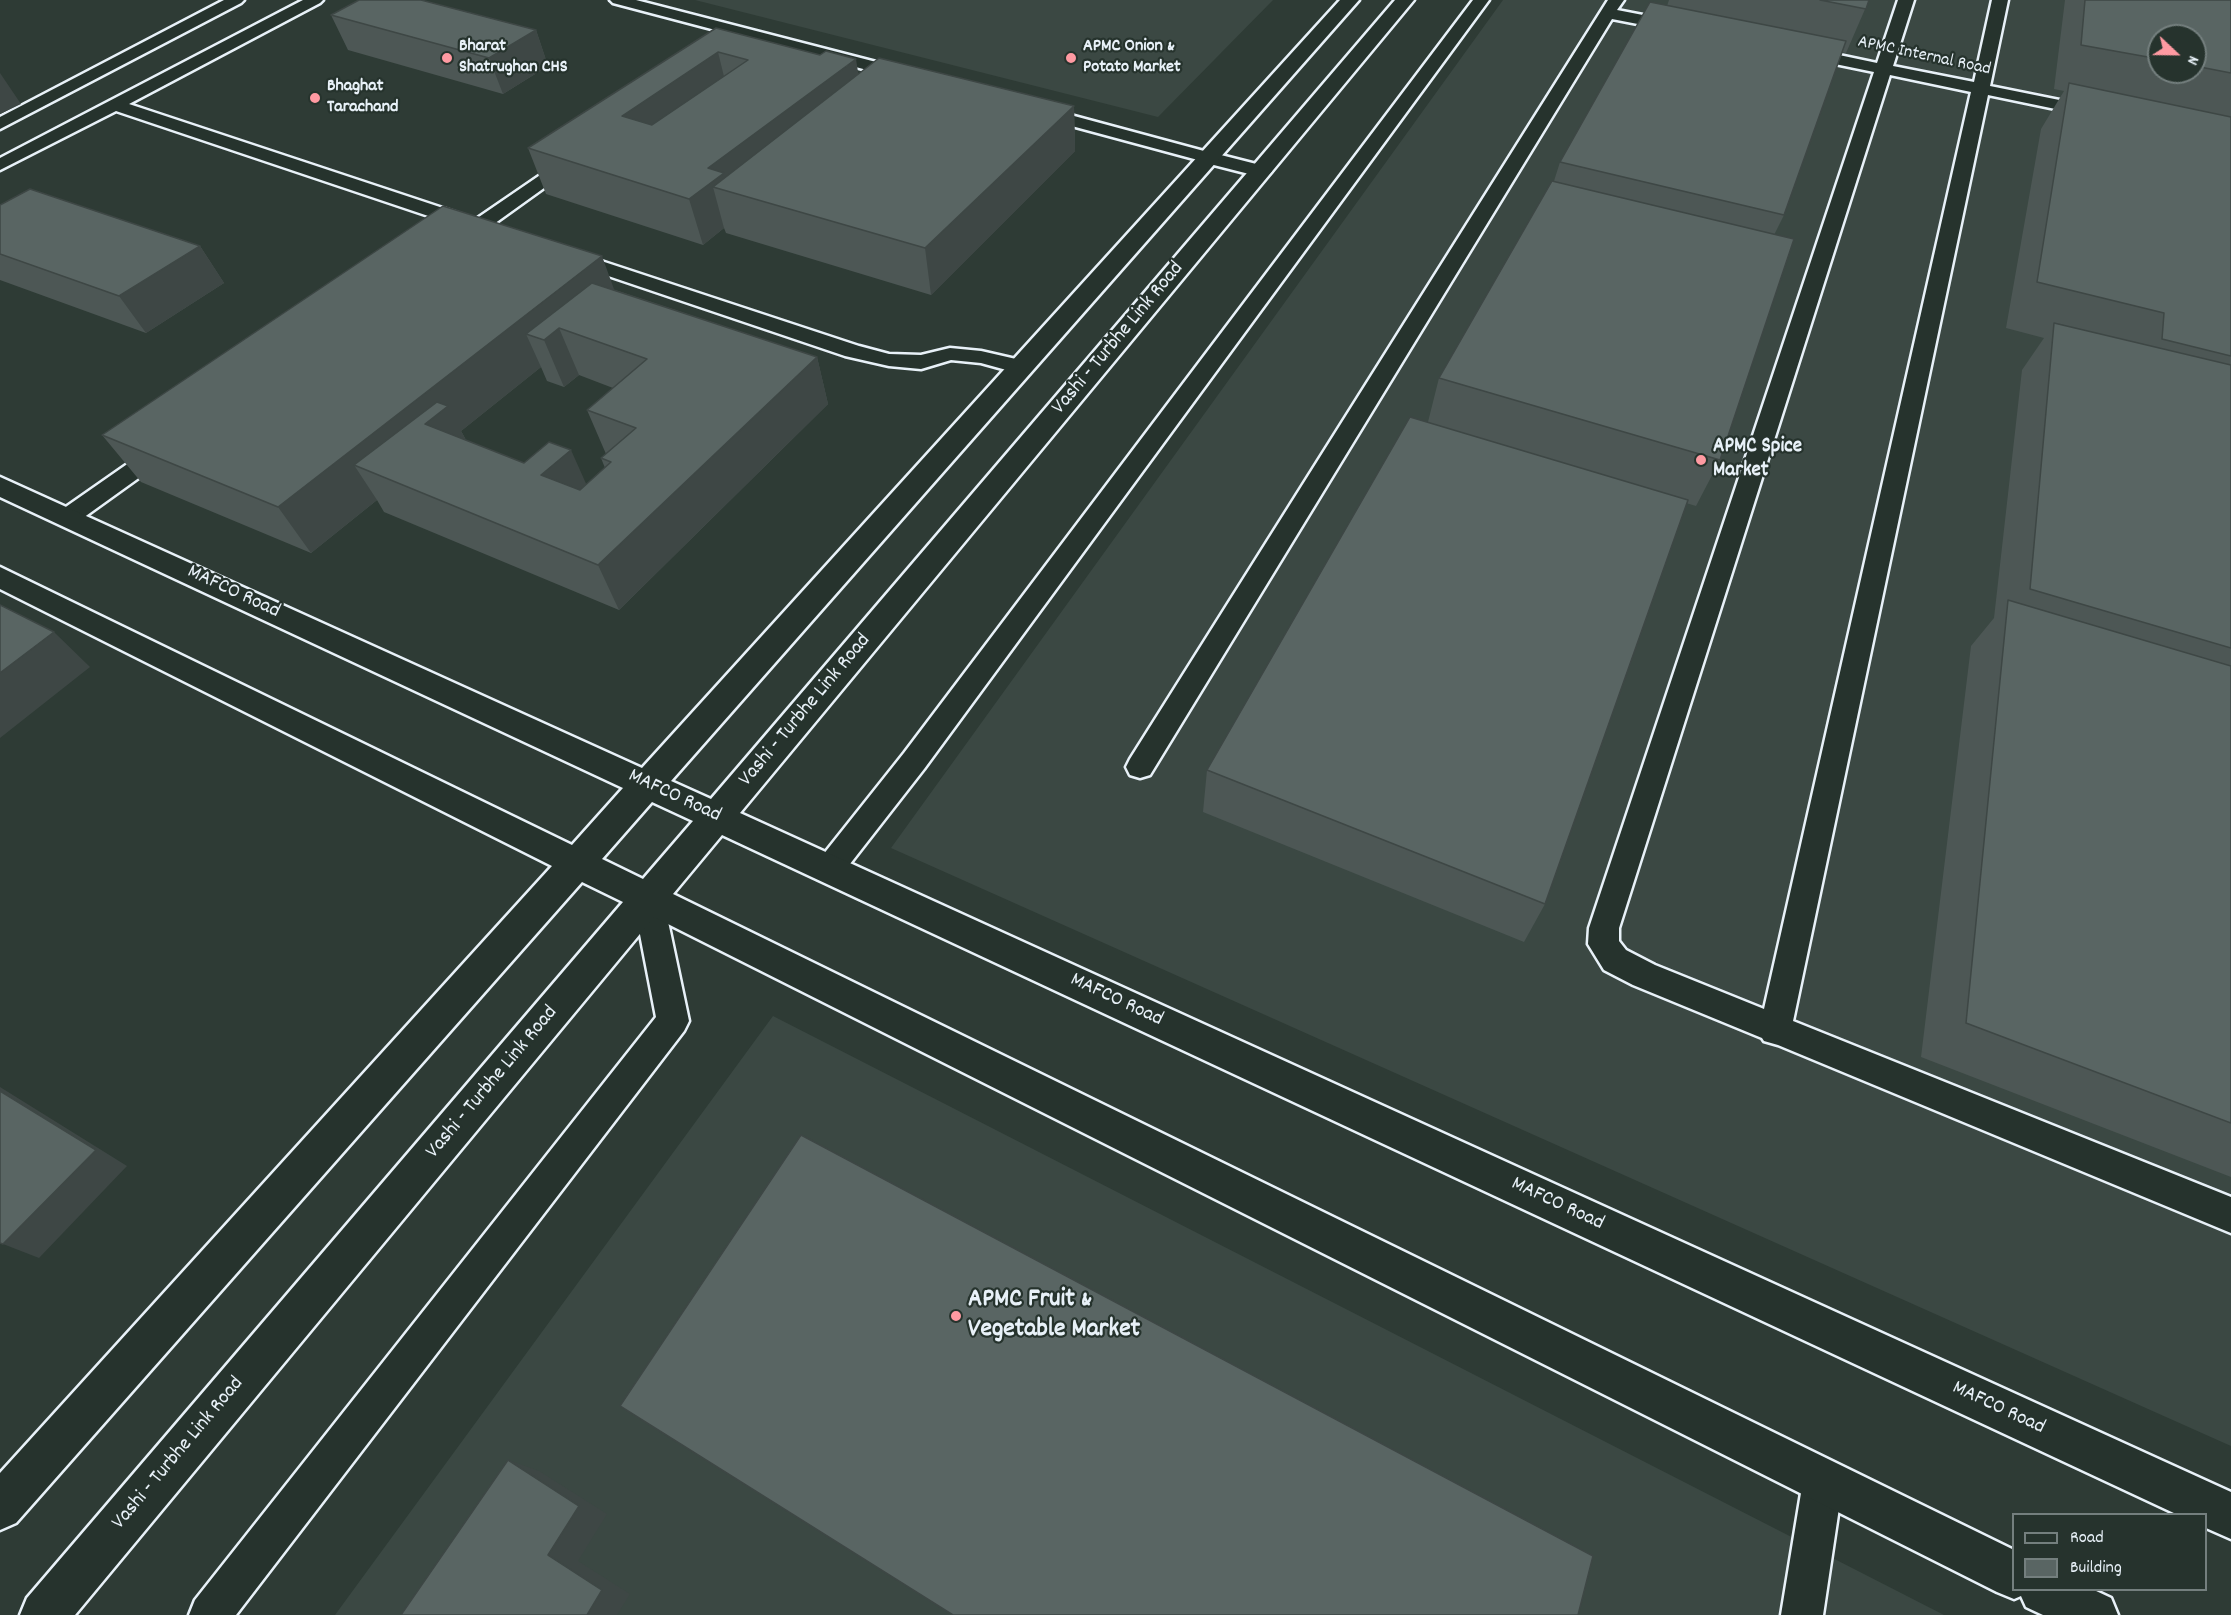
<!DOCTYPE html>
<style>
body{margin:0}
#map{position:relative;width:2231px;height:1615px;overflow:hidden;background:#2e3b35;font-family:Dekko,sans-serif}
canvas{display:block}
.legend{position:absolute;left:2012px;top:1513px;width:195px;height:78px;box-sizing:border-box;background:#26332d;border:2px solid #747f7e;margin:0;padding:8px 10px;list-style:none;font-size:18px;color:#e8f1f8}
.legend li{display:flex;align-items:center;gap:12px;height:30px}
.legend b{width:30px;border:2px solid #747f7e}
.north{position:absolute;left:2147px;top:24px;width:60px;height:60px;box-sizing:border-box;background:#26332d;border:2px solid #747f7e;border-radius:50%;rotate:112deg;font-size:16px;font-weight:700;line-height:24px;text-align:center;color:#e8f1f8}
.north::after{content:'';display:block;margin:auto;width:21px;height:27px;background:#ff9aa2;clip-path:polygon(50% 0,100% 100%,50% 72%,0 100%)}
</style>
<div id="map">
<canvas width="2231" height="1615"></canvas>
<ul class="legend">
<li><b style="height:8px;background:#26332d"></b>Road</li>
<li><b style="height:16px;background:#596563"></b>Building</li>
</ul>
<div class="north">N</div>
</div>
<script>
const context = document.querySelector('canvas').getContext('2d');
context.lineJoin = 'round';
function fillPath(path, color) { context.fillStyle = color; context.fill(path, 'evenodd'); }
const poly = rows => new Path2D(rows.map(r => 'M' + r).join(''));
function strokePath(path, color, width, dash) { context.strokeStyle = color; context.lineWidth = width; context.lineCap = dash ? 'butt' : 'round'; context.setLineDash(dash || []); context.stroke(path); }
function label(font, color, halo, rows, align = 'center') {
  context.font = font + ' Dekko,sans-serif'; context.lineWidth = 4.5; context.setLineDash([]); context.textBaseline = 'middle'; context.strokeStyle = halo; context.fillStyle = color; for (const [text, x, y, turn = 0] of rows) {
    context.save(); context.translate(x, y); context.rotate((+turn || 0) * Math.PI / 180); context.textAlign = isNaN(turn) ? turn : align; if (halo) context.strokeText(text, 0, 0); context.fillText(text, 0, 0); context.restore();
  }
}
fillPath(poly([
 [695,0,1273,0,1158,117],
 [1503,0,2231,0,2231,1446,891,848],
 [2159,36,2195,36,2195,72,2159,72],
 [773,1016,1944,1615,335,1615]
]), '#3b4843');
const lane = poly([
 [224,0,244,0,241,3,0,129,0,117,224,0],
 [303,0,323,0,320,3,129,104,476,219,568,156,580,156,583,160,466,244,459,246,452,244,449,240,464,228,116,111,0,170,0,158,303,0],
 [610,0,636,0,911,71,913,75,905,80,613,3,610,0],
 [1473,0,1489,0,924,769,839,878,829,882,819,878,814,869,819,860,904,753,1473,0],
 [1608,0,1624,0,1617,10,1679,22,1687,27,1679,32,1612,19,1150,775,1140,778,1130,775,1126,767,1130,759,1608,0],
 [1898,0,1914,0,1893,66,1974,82,1992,0,2008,0,1990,86,2094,107,2100,108,2103,112,2100,116,2094,117,1988,95,1793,1021,2231,1197,2231,1233,1778,1045,1764,1041,1762,1038,1633,985,1604,970,1588,944,1589,928,1874,72,1801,57,1793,52,1801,47,1877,63,1898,0],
 [1890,75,1971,92,1764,1009,1655,965,1626,950,1619,941,1619,928,1890,75],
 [1037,106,1215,154,1218,158,1215,162,1209,163,1031,115,1028,111,1031,107,1037,106],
 [571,251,859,346,889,354,921,355,950,348,981,351,1029,362,1032,367,1029,372,1021,374,981,363,951,360,921,369,889,366,845,356,564,261,561,257,564,253,571,251],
 [164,442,172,444,175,449,172,454,76,523,68,525,60,523,56,517,60,511,156,444,164,442],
 [648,885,659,889,663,898,689,1021,684,1031,236,1615,189,1615,195,1600,656,1017,633,898,637,889,648,885],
 [1823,1461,1837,1467,1843,1481,1823,1615,1781,1615,1803,1481,1809,1467,1823,1461]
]);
const street = poly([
 [1209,152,1268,167,1272,171,1268,175,1261,177,1202,162,1199,158,1202,154,1209,152]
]);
const secondary = poly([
 [1340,0,1359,0,671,781,711,799,1395,0,1414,0,740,813,2231,1492,2231,1539,2206,1528,2206,1514,2176,1514,722,835,673,894,2014,1550,2014,1590,2094,1590,2111,1598,2118,1615,2043,1615,2026,1607,2021,1596,2014,1599,1997,1592,654,917,75,1615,20,1615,27,1598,623,902,582,882,16,1523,0,1530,0,1473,552,866,0,589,0,567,572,845,623,788,0,497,0,477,642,768,1340,0],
 [652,802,693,821,643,879,602,859,652,802]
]);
strokePath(lane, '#e8f1f8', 5);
strokePath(street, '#e8f1f8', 5);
strokePath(secondary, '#e8f1f8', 5);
fillPath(lane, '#26332d');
fillPath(street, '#26332d');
fillPath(secondary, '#26332d');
fillPath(poly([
 [1669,0,1869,0,1846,53,1842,52,1784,215,1774,235,1720,460,1696,506,1686,503,1545,904,1524,942,1203,812,1207,770,1428,422,1439,378,1554,181,1560,162,1667,6],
 [2065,0,2231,0,2231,1177,1921,1057,1971,646,1994,618,2022,370,2044,338,2006,328,2041,129,2064,91,2054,89],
 [2159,36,2195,36,2195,72,2159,72],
 [331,15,536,30,548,66,503,94,348,50],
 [716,28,858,74,1074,106,1075,151,931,295,726,233,724,228,703,245,546,194,528,148],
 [0,205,200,246,224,283,146,333,0,280],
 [615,290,817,357,828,404,619,610,384,512,377,500,311,553,141,482,102,435],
 [541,367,547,381,564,387,579,375,613,388,587,410,606,454,601,458,605,468,586,485,524,463,466,440,461,431]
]), '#4d5755');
fillPath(poly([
 [536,30,548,66,503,94,489,58],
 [718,52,729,97,637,162,622,116],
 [856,59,863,104,713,187,724,228,703,245,689,199,708,168],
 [0,73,21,104,0,114],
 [1074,106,1075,151,931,295,925,248],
 [200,246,224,283,146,333,119,296],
 [602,256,619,303,559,328,579,375,564,387,544,340,526,334,541,367,461,431,473,453,354,465,377,500,311,553,278,507],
 [817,357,828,404,619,610,598,565],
 [571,450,592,497,541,475],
 [54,632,90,667,0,738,0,673],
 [0,1087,127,1166,39,1258,3,1244],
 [508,1460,539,1471,607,1514,578,1561,630,1594,617,1615,587,1615,548,1555]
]), '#3e4745');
const building = poly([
 [359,0,421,0,536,30,489,58,331,15,359,0],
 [1820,0,1869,0,1866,9,1820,0],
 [2085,0,2231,0,2231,73,2195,66,2195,36,2159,36,2159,59,2081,45,2085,0],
 [1650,2,1846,41,1784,215,1560,162,1650,2],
 [716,28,820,55,826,51,856,59,708,168,724,173,689,199,528,148,716,28],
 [718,52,748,60,652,125,622,116,718,52],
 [879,58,1074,106,925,248,713,187,879,58],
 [2069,83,2231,117,2231,356,2162,339,2164,313,2037,282,2069,83],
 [1552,181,1794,239,1720,460,1439,378,1552,181],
 [30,189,200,246,119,296,0,254,0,205,30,189],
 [443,206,602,256,278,507,102,435,443,206],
 [592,283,817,357,598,565,354,465,437,402,448,406,425,424,524,463,549,442,571,450,541,475,580,490,611,462,601,458,636,428,587,410,647,359,559,328,544,340,526,334,592,283],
 [2054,323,2231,365,2231,648,2030,589,2054,323],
 [1410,417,1688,500,1545,904,1207,770,1410,417],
 [2008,600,2231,666,2231,1123,1966,1023,2008,600],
 [0,605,54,632,0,673,0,605],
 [0,1091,96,1150,3,1244,0,1243,0,1091],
 [801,1135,1593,1556,1578,1615,953,1615,620,1406,801,1135],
 [508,1460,579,1506,548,1555,602,1590,587,1615,401,1615,508,1460]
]);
fillPath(building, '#596563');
strokePath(building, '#3e4745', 1.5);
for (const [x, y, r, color] of [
 [447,58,6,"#ff9aa2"],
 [1071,58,6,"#ff9aa2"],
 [315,98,6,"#ff9aa2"],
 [1701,460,6,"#ff9aa2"],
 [956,1316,6,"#ff9aa2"]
]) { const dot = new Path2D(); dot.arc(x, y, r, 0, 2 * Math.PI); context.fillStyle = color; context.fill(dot); strokePath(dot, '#26332d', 2); }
label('bold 18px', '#e8f1f8', '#26332d', [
 ["Bharat",459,48],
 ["Shatrughan CHS",459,69],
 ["APMC Onion &",1083,48],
 ["Potato Market",1083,69],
 ["Bhaghat",327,88],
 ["Tarachand",327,109]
], 'left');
label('18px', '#e8f1f8', '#26332d', [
 ["APMC Internal Road",1924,57,12]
]);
label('21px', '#e8f1f8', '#26332d', [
 ["Vashi - Turbhe Link Road",1119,339,-50],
 ["MAFCO Road",233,593,25],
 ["Vashi - Turbhe Link Road",806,711,-50],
 ["MAFCO Road",674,797,25],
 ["MAFCO Road",1116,1001,25],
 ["Vashi - Turbhe Link Road",493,1083,-50],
 ["MAFCO Road",1557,1205,25],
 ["MAFCO Road",1998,1409,25],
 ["Vashi - Turbhe Link Road",179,1454,-50]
]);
label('bold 21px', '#e8f1f8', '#26332d', [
 ["APMC Spice",1713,448],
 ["Market",1713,472]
], 'left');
label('bold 26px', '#e8f1f8', '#26332d', [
 ["APMC Fruit &",968,1301],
 ["Vegetable Market",968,1331]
], 'left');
</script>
